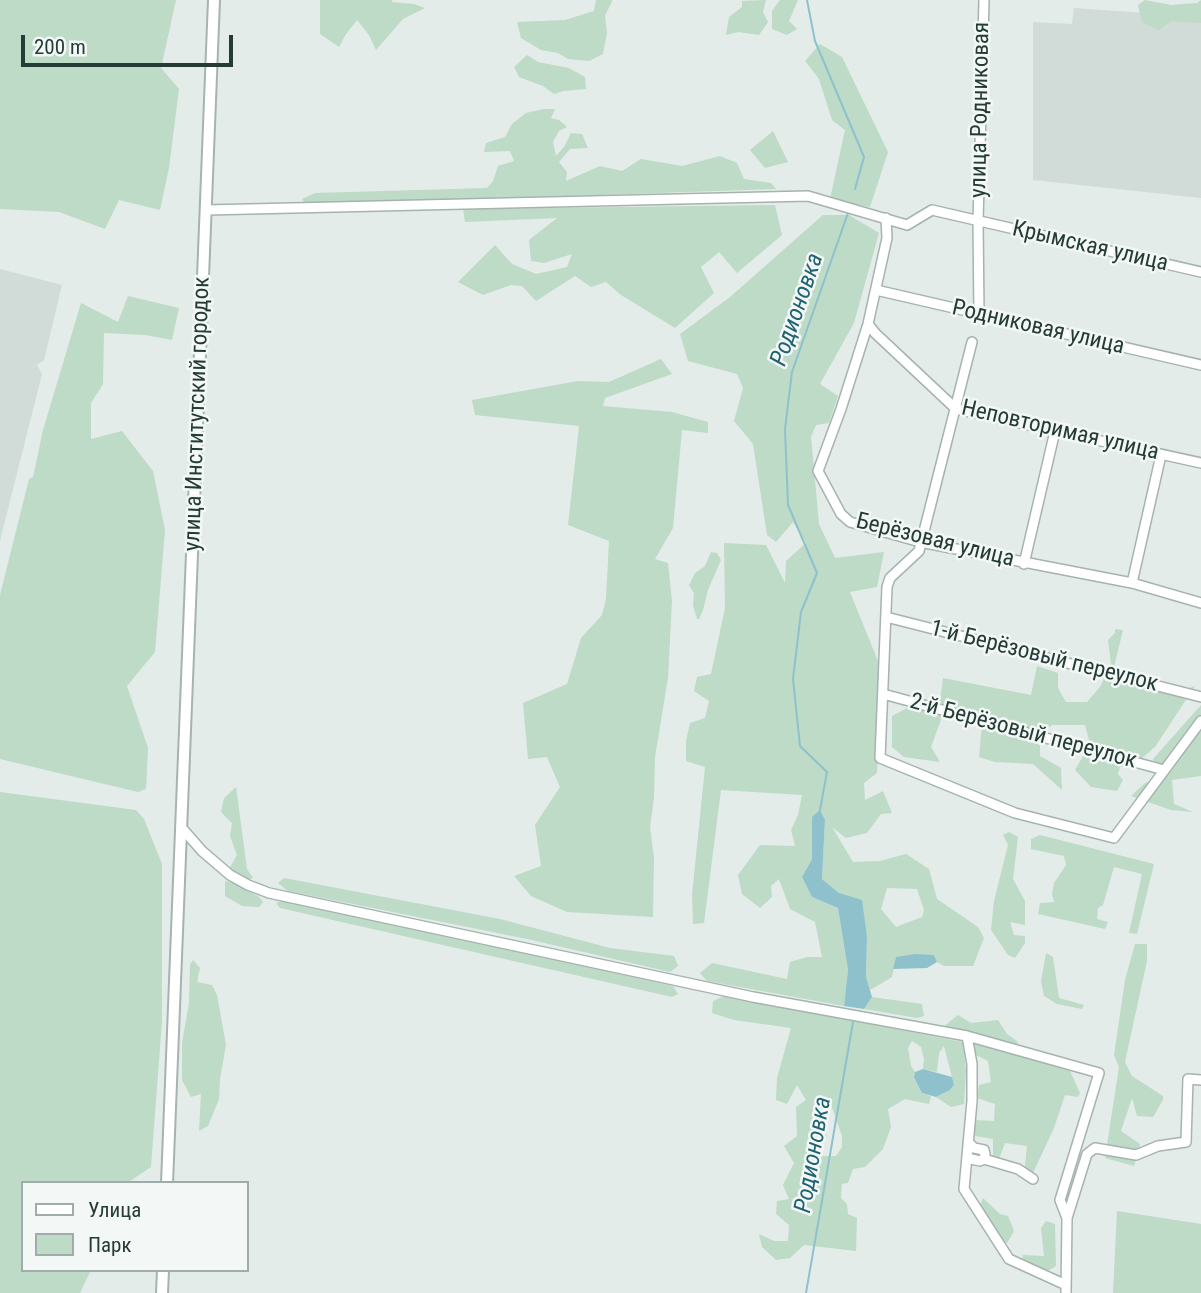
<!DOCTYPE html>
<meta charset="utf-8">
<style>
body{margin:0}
#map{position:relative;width:1201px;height:1293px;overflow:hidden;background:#e3ece8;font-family:"Roboto Condensed",sans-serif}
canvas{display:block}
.legend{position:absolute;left:21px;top:1181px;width:228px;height:91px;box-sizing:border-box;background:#f3f8f6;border:2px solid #a0aca9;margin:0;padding:9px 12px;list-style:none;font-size:21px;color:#243b36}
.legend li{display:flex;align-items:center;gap:14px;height:35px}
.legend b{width:35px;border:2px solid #a0aca9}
.scale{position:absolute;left:21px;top:35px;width:212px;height:32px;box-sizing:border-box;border:4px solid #243b36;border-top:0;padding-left:9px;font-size:21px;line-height:24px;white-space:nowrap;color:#243b36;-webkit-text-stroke:5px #f3f8f6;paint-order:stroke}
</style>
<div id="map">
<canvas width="1201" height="1293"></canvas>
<ul class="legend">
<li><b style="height:9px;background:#fff"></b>Улица</li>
<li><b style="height:19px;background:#bddbc6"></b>Парк</li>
</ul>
<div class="scale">200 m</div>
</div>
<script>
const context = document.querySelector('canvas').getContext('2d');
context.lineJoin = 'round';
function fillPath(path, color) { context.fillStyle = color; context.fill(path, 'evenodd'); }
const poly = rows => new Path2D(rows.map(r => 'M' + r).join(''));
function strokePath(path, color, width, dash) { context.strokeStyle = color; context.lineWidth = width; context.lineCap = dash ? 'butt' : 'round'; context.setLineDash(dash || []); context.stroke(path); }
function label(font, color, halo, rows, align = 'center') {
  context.font = font + ' "Roboto Condensed",sans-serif'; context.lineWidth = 5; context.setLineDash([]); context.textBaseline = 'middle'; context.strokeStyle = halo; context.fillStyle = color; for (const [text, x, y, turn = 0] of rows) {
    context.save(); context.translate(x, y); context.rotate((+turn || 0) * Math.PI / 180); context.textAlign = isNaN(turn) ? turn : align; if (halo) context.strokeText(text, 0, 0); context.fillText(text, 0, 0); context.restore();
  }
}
fillPath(poly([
 [1074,8,1201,17,1201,198,1033,180,1033,22,1072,24],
 [0,269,62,285,44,360,37,365,42,374,0,541]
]), '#d1dbd7');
fillPath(poly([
 [0,0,176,0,161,68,179,89,169,168,160,210,119,200,105,229,59,212,0,209],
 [320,0,392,0,392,2,414,4,425,8,403,19,376,50,369,35,357,20,346,34,339,47,320,34],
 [596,0,612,0,611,4,605,15,607,33,603,54,589,61,568,59,558,53,541,50,521,38,517,22,565,20,594,11],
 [766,0,763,12,768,22,759,35,738,32,726,35,729,17,742,7,742,1],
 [780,0,798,0,789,21,797,29,787,35,772,29,772,11],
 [1145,0,1171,5,1197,3,1201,0,1201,23,1171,21,1159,30,1142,22,1138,5],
 [820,44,842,57,888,152,870,207,830,199,845,130,832,120,819,79,805,61],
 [527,55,538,62,569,68,585,77,586,89,563,91,554,94,543,86,519,77,514,67],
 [544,109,555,109,551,118,559,120,567,127,559,131,553,142,556,156,564,147,571,133,582,134,588,148,570,149,559,162,567,172,566,181,600,166,622,171,641,159,682,166,720,156,737,163,744,179,771,183,776,189,306,205,302,199,315,193,487,188,493,181,498,166,514,161,510,151,484,152,486,143,505,137,512,124,526,113],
 [773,131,788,162,765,168,750,150],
 [775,205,782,235,737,273,719,252,701,267,714,293,675,328,621,295,606,282,591,287,575,276,536,301,522,286,511,285,483,295,458,282,495,245,512,264,536,274,567,267,572,254,544,263,531,261,529,240,557,218,465,222,463,209],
 [823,215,849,215,879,233,854,323,820,384,838,396,829,423,816,425,811,437,819,524,835,558,884,552,877,587,850,592,882,671,877,773,864,783,865,800,883,791,892,813,881,814,867,833,846,838,832,827,853,862,880,861,906,854,929,869,937,899,978,927,984,938,973,966,944,966,937,962,934,955,896,957,892,977,870,990,866,978,867,937,839,893,822,879,825,820,812,818,812,859,802,877,812,897,838,908,848,970,844,1006,707,981,700,973,712,963,787,979,790,962,807,957,822,957,815,922,790,909,779,879,771,886,772,897,760,908,742,894,738,875,760,845,795,846,791,830,798,815,802,795,721,790,704,923,693,924,692,895,705,767,686,761,686,741,690,723,705,718,709,701,694,691,697,677,711,674,725,608,724,543,766,545,785,583,786,561,806,543,793,522,776,542,767,535,753,444,734,421,743,388,737,374,688,361,680,334,730,297],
 [887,888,917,889,924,910,922,917,896,927,881,909],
 [128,296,179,308,172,340,145,335,104,333,103,384,91,403,91,439,122,431,153,471,165,530,155,652,127,686,148,748,146,789,138,792,0,759,0,595,29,479,33,477,43,430,81,303,118,322],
 [661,359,672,374,605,398,603,406,672,412,708,422,708,433,682,430,673,528,655,559,668,563,672,601,668,678,655,757,654,798,650,827,654,858,653,917,567,912,531,896,514,876,541,866,535,825,560,787,547,757,528,759,523,703,567,684,581,638,602,615,606,599,609,541,568,525,579,426,475,415,472,400,578,381,609,382],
 [711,552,717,553,721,560,708,590,703,610,699,619,697,619,693,605,694,593,689,585,695,573,705,566],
 [1115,629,1123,630,1112,675,1181,691,1195,686,1155,747,1135,764,1120,767,1118,774,1123,780,1117,791,1091,787,1075,770,1090,744,1085,725,1052,725,1040,735,1040,756,1061,768,1062,790,1033,764,995,762,979,757,982,724,943,714,931,747,940,762,904,757,892,747,892,716,911,706,937,709,940,702,943,678,1031,695,1037,666,1058,673,1058,688,1066,702,1087,702,1100,687,1111,664,1108,640,1115,633],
 [1201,705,1201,776,1172,780,1174,804,1193,812,1171,810,1131,796,1145,783,1161,777,1153,759],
 [236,787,247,869,253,878,247,880,229,869,237,855,230,836,232,823,221,812,224,798],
 [0,792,136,810,144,819,162,864,162,1021,151,1167,127,1183,23,1183,23,1270,91,1270,80,1293,0,1293],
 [1009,832,1018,837,1013,879,1025,901,1025,925,1010,922,1014,935,1025,936,1025,943,1015,958,1008,955,991,930,994,901,1008,845,1003,835],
 [1040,835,1154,864,1137,934,1129,933,1142,874,1114,867,1103,905,1098,908,1097,919,1108,922,1105,929,1038,914,1040,903,1054,902,1052,894,1054,883,1066,865,1064,856,1031,849,1031,839],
 [284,878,500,919,610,948,674,956,678,966,670,972,527,939,288,891,278,883],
 [225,881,234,883,259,897,263,902,259,907,242,906,225,896],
 [287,899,673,986,678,994,672,997,280,908,276,903],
 [1135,944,1147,944,1147,961,1125,1062,1132,1076,1163,1096,1163,1100,1153,1117,1137,1116,1132,1098,1121,1131,1140,1144,1134,1166,1105,1158,1119,1067,1114,1055,1125,980],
 [1046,953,1053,957,1059,998,1084,1005,1082,1009,1057,1004,1044,996,1041,981],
 [193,960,200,968,197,982,212,985,217,995,226,1045,220,1079,219,1099,208,1126,199,1131,201,1094,191,1097,182,1080,182,1043,189,1003,190,965],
 [724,996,963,1042,966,1071,964,1104,951,1107,936,1097,950,1090,954,1085,944,1046,939,1053,937,1072,923,1069,924,1059,921,1047,912,1041,908,1048,911,1066,915,1072,914,1079,922,1093,931,1096,929,1104,905,1099,888,1109,891,1127,883,1149,865,1167,853,1169,848,1183,842,1184,841,1198,847,1204,848,1214,857,1218,856,1251,804,1245,790,1258,776,1260,762,1247,759,1234,774,1241,788,1241,789,1225,776,1214,777,1201,789,1199,783,1185,794,1163,784,1146,797,1136,796,1107,806,1100,797,1085,787,1104,776,1100,777,1078,791,1028,734,1020,712,1013,713,1001],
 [829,1099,842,1136,842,1147,836,1156,817,1156,817,1147,827,1136,816,1117],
 [872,997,922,1004,924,1016,917,1018,864,1009],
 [958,1015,971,1023,998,1020,1007,1034,1017,1041,1023,1056,1070,1071,1080,1093,1078,1097,1065,1095,1054,1128,1032,1175,1024,1175,1027,1146,1005,1143,998,1162,993,1160,993,1139,975,1136,975,1120,994,1121,995,1104,977,1098,979,1085,991,1082,988,1061,972,1053,969,1033,943,1027],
 [983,1198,1000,1214,1008,1216,1014,1231,1007,1243,1000,1238,980,1206],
 [1117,1211,1201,1224,1201,1293,1113,1293],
 [1046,1221,1055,1224,1056,1266,1048,1271,1022,1260,1023,1255,1044,1256,1041,1228]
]), '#bddbc6');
fillPath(poly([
 [820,810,825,820,822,879,839,893,862,900,867,937,866,977,872,997,864,1009,844,1006,848,970,838,908,812,897,802,877,812,859,812,817],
 [915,954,934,955,937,962,927,968,893,969,896,957],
 [923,1069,952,1077,954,1085,950,1090,936,1097,922,1093,914,1078,915,1072]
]), '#8fc1cd');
strokePath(poly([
 [807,0,815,41,864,157,855,189],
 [820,810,827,772,800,746,793,679,801,612,817,573,788,505,785,429,792,372,848,213],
 [806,1293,853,1022]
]), '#8fc1cd', 2);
const minor = poly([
 [206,210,808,196,907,225,932,210,1201,272],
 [886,218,887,238,868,324,841,409,818,471,841,514,850,522,920,542,1132,583,1201,603],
 [876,290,1201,365],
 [979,314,978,221,984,0],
 [868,324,875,333,956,409,1201,463],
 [972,342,919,551,890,578,887,587,880,758,1015,813,1114,838,1201,721],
 [1024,564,1055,431],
 [1132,583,1161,455],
 [886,617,1201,697],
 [883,694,1164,770],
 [181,827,202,851,230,875,248,885,269,893,753,997,967,1036,972,1064,972,1101,964,1189,1009,1259,1066,1285],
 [967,1036,1099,1073,1060,1200,1067,1218],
 [967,1158,980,1161,984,1159,985,1154,984,1150,974,1148,968,1142],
 [984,1159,1018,1169,1033,1179],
 [1066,1293,1067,1218,1087,1154,1095,1148,1136,1155,1158,1146,1186,1142,1188,1079,1201,1080]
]);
const tertiary = poly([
 [167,1183,214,0],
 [162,1293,163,1270]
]);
strokePath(minor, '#a6b3af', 12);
strokePath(tertiary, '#a6b3af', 14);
strokePath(minor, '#fff', 9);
strokePath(tertiary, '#fff', 10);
label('23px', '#243b36', '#f3f8f6', [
 ["улица Родниковая",981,110,-89],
 ["Крымская улица",1090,247,13],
 ["Родниковая улица",1038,328,13],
 ["улица Институтский городок",198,414,-88],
 ["Неповторимая улица",1060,431,13],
 ["Берёзовая улица",935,541,14],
 ["1-й Берёзовый переулок",1044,657,14],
 ["2-й Берёзовый переулок",1023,732,15]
]);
label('italic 24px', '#226373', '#f3f8f6', [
 ["Родионовка",798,310,-71],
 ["Родионовка",814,1155,-80]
]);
</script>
